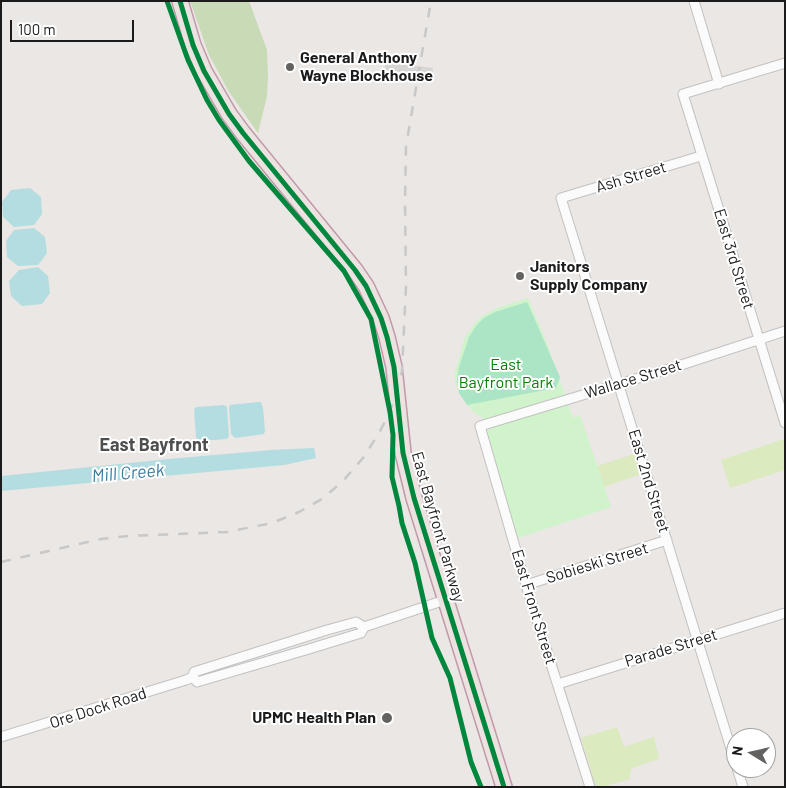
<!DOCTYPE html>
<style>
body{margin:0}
#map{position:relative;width:786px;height:788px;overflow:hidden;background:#eae7e4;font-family:Barlow,sans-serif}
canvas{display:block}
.frame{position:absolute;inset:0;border:2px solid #1b1b1b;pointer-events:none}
.north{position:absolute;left:726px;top:728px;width:50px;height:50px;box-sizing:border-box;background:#fff;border:1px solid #a4a4a4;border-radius:50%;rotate:279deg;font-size:14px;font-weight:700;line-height:20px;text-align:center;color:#1b1b1b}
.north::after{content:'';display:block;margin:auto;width:18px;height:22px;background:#636261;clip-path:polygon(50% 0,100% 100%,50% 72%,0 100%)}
.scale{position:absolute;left:10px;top:20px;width:124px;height:22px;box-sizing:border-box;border:2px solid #1b1b1b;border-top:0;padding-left:6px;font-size:15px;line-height:18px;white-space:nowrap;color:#1b1b1b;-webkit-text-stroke:4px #fff;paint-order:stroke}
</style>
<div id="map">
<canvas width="786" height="788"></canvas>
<div class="frame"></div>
<div class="north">N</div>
<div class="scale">100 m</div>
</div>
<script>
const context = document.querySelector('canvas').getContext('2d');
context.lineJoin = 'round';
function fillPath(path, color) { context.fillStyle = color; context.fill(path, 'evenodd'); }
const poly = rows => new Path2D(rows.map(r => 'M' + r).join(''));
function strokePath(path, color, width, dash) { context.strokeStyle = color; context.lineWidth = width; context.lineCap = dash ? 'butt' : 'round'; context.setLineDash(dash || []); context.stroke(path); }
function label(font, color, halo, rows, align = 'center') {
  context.font = font + ' Barlow,sans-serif'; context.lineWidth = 4; context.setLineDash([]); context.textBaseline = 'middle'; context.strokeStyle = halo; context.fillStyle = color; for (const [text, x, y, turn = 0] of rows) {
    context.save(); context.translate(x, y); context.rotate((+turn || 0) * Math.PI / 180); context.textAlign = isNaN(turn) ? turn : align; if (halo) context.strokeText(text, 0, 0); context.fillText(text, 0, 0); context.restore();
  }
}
fillPath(poly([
 [784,439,785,470,730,488,721,460],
 [634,454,641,474,604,487,597,466],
 [617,727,624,747,654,737,659,759,632,768,630,772,630,779,602,787,596,787,581,738]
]), '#dceabf');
fillPath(poly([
 [190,1,249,1,267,50,268,76,267,96,258,133,229,92,209,55]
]), '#c8dab6');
fillPath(poly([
 [528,298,546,341,573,418,580,415,611,507,518,538,487,437,488,430,483,418,472,411,459,393,455,382,455,372,465,337,475,323,481,317,497,308]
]), '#d0f3cc');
fillPath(poly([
 [527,302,560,377,556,388,467,405,459,393,457,380,459,367,469,337,476,326,484,318,495,312]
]), '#abe5c5');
fillPath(poly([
 [30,188,41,197,42,214,34,225,14,227,3,217,2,202,11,190],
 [34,228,45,237,47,253,38,265,18,266,7,257,6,241,14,230],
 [38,267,48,276,50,293,42,304,22,306,11,296,9,281,19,270],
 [258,402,261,402,263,408,265,431,264,434,235,438,231,434,229,408,230,405],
 [224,405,227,407,229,436,227,439,200,441,198,440,196,437,194,409,197,407],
 [314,448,316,458,284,465,1,491,1,476,169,459,271,450]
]), '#b3dde0');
fillPath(poly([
 [386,62,433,68,432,76,384,70]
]), '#d7d6d5');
const minor = poly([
 [694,1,719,84],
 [785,63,683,94,785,423],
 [701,156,561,198,736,765],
 [526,585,667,540],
 [364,627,445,600],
 [193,677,197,682,309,649,361,633,364,627],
 [558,684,785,613],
 [1,737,186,680,193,677,194,672,327,630,356,622,364,627],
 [737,768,743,787],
 [590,787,526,585,480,426,672,368,785,331]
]);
const trunk = poly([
 [180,1,193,45,204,71,229,114,243,133,355,270,366,286,381,318,387,337,394,367,403,453,414,498,504,787]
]);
strokePath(minor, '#c2c1c0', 11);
strokePath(trunk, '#c199aa', 18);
strokePath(minor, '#fcfbfb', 9);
strokePath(trunk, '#ece3e1', 15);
strokePath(poly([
 [1,562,101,539,128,536,227,532,272,523,299,512,322,499,343,481,363,458,379,433,390,412,402,371,406,286,405,202,406,146,431,1]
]), '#c9c8c8', 2.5, [10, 10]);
strokePath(poly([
 [167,1,188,60,207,100,219,120,249,161,344,271,371,319,390,412,393,435,392,477,399,506,402,523,415,563,432,638,450,678,471,762,481,787],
 [180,1,193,45,204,71,229,114,243,133,355,270,366,286,381,318,387,337,394,367,403,453,414,498,504,787]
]), '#00873e', 5);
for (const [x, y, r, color] of [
 [290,67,5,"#636261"],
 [520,276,5,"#636261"],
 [387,718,6,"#636261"]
]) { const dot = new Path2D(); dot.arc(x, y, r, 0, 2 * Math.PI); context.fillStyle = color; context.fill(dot); strokePath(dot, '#fff', 2); }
label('bold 16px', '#1b1b1b', '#fff', [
 ["General Anthony",300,58],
 ["Wayne Blockhouse",300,76],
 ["Janitors",530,267],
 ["Supply Company",530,285],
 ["UPMC Health Plan",376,718,"right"]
], 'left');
label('16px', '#1b1b1b', '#fff', [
 ["Ash Street",631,177,-17],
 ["East 3rd Street",734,259,73],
 ["Wallace Street",633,379,-17],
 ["East 2nd Street",649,481,73],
 ["East Bayfront Parkway",438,527,74],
 ["Sobieski Street",597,563,-17],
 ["East Front Street",534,607,73],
 ["Parade Street",671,648,-17],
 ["Ore Dock Road",98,708,-18]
]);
label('16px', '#097e04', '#fff', [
 ["East",506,365],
 ["Bayfront Park",506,383]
]);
label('bold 18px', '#4e4e4e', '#fff', [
 ["East Bayfront",154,445]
]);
label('italic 18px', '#3d7ba0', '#fff', [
 ["Mill Creek",128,473,-5]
]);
</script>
